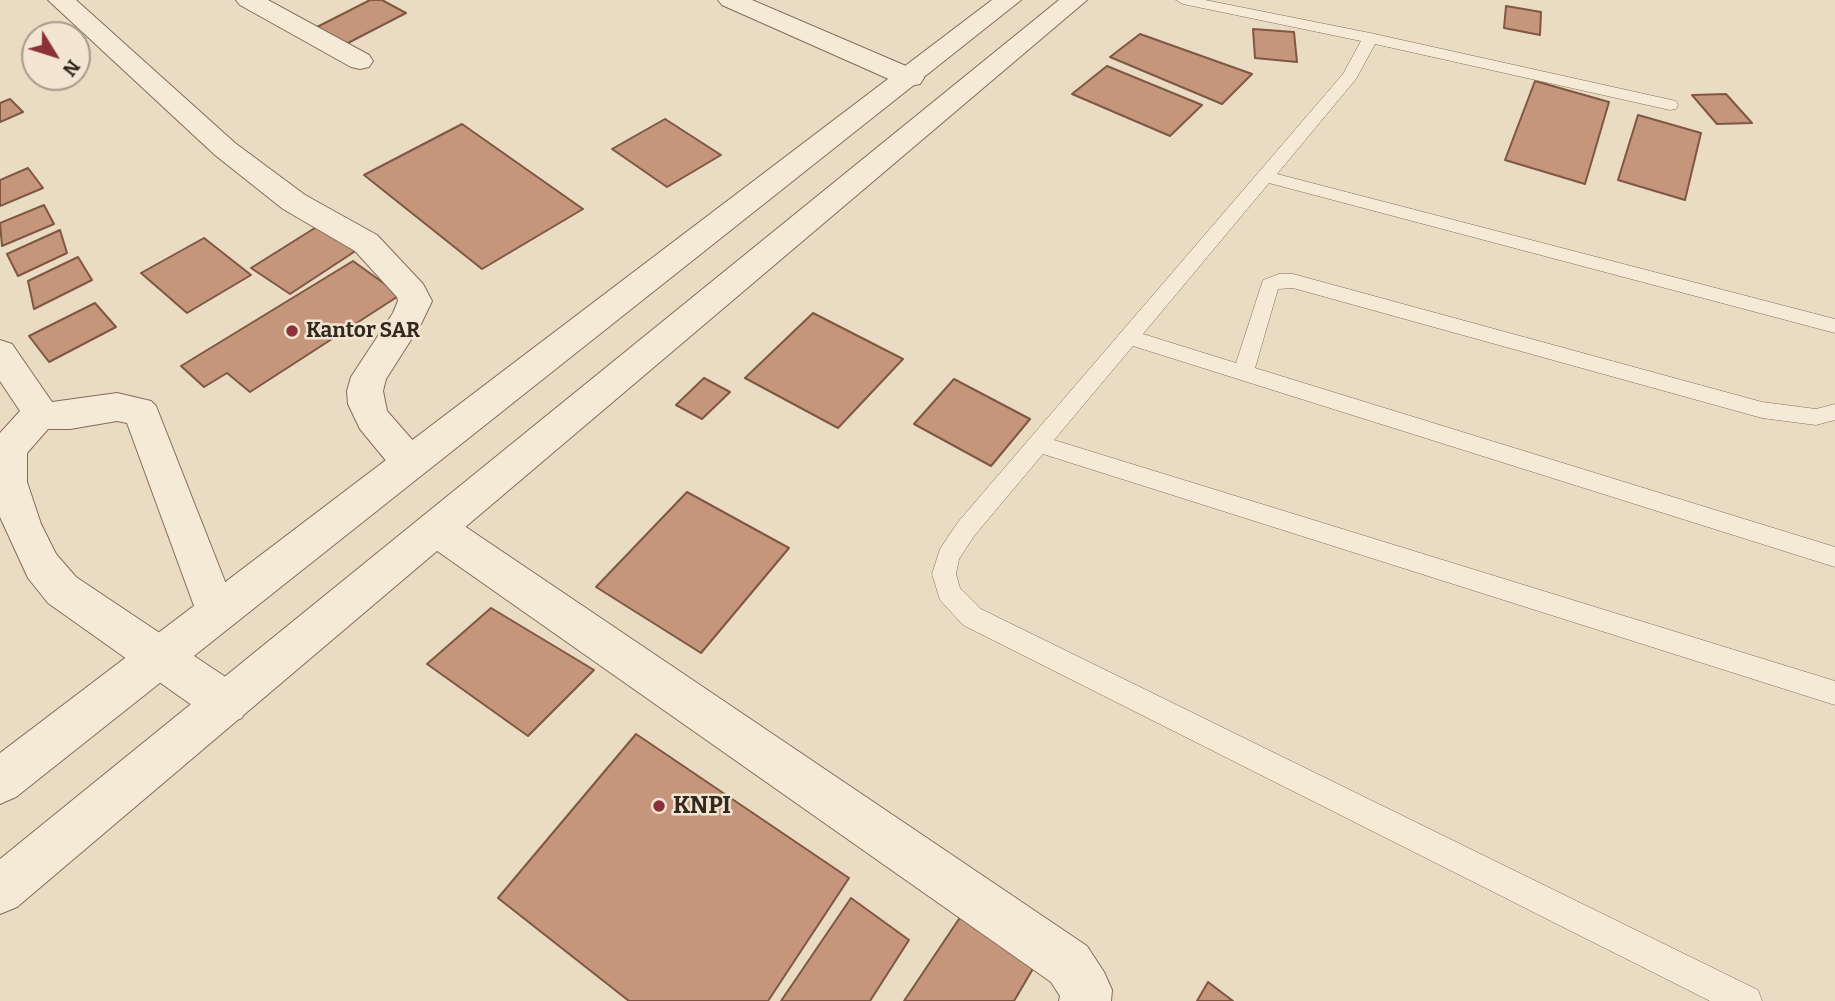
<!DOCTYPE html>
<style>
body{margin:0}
#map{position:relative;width:1835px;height:1001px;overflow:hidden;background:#eadbc3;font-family:Bitter,serif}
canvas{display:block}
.north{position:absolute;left:21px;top:21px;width:70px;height:70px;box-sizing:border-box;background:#f2e6d2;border:2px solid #a69a8a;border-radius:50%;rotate:128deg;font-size:19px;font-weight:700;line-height:28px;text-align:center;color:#33271e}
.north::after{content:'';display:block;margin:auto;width:24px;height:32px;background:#8c3137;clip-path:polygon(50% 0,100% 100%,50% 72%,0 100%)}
</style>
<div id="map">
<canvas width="1835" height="1001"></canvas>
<div class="north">N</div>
</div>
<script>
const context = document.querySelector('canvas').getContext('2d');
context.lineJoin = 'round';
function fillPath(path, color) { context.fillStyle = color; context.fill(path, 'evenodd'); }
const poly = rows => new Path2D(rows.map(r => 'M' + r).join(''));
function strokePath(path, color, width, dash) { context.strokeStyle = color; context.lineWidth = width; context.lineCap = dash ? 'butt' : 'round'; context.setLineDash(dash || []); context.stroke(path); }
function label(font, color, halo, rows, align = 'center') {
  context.font = font + ' Bitter,serif'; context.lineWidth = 5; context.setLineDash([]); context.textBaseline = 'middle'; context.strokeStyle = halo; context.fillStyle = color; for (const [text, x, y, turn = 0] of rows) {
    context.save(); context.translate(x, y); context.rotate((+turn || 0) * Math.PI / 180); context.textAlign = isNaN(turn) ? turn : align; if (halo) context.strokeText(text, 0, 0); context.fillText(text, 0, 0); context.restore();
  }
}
const building = poly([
 [370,0,382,0,406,13,346,44,315,28,370,0],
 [1506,6,1541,12,1540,35,1504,28,1506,6],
 [1253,29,1294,32,1297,62,1255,58,1253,29],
 [1140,34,1252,74,1222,104,1110,57,1140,34],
 [1107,66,1202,105,1170,136,1072,94,1107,66],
 [1535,81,1609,102,1585,184,1505,160,1535,81],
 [1726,94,1752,123,1717,124,1692,95,1726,94],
 [10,99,23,112,0,122,0,103,10,99],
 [1638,115,1701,133,1685,200,1618,180,1638,115],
 [665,119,721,155,667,187,612,149,665,119],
 [462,124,583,209,482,269,364,175,462,124],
 [28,168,43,188,0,206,0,180,28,168],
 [44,205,54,224,2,246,0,223,44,205],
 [318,226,357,250,290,294,251,268,318,226],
 [60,230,67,253,18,276,7,254,60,230],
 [204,238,251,275,187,313,141,273,204,238],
 [78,257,92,280,34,309,28,281,78,257],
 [353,261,400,295,250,392,227,373,204,387,181,366,353,261],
 [95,303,116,327,49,362,29,336,95,303],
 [813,313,903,359,838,428,745,378,813,313],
 [704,378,730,392,702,419,676,405,704,378],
 [954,379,1030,419,991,466,914,424,954,379],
 [687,492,789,548,701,653,596,587,687,492],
 [491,608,594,670,528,736,427,664,491,608],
 [636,734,849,878,768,1001,629,1001,498,898,636,734],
 [851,898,909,940,870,1001,781,1001,851,898],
 [963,913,1034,967,1014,1001,904,1001,963,913],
 [1208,982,1233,1001,1197,1001,1208,982]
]);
fillPath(building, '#c5957c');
strokePath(building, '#7f5743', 2);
const service = poly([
 [1176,0,1205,0,1370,33,1676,101,1678,105,1676,109,1670,110,1375,44,1356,79,1277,174,1835,319,1835,333,1269,183,1143,334,1236,363,1263,280,1279,274,1293,274,1762,402,1816,409,1835,404,1835,420,1816,425,1762,418,1293,288,1278,289,1255,368,1835,547,1835,567,1133,346,1054,440,1835,681,1835,705,1043,454,974,536,959,559,956,574,960,588,981,609,1758,990,1762,1001,1710,1001,963,625,940,600,932,574,940,549,958,522,1343,74,1361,41,1183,4,1176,0]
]);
const minor = poly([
 [48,0,76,0,235,143,305,195,377,235,423,284,432,301,421,324,386,379,383,391,387,411,423,452,429,463,423,474,410,478,397,474,360,429,348,404,347,391,351,377,393,313,398,301,397,297,355,251,283,209,215,155,48,0],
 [236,0,268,0,369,55,373,61,369,67,360,69,351,67,240,5,236,0],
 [718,0,752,0,920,72,924,78,920,84,910,86,900,84,722,5,718,0],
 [0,340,12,344,52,402,117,393,151,401,156,406,237,612,231,625,216,630,201,625,127,423,117,421,70,429,48,429,27,453,27,482,41,524,56,554,76,577,242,688,248,703,242,718,226,724,210,718,48,603,28,578,0,517,0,433,20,411,0,381,0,340],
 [437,513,451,517,1087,946,1104,972,1112,990,1111,1001,1059,1001,1060,996,1051,982,423,541,417,529,423,517,437,513]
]);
const tertiary = poly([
 [992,0,1021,0,16,797,0,804,0,753,992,0],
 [1059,0,1087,0,17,907,0,914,0,859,1059,0]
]);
strokePath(service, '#826d5b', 1);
strokePath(minor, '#826d5b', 2);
strokePath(tertiary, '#826d5b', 2);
fillPath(service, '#f5ead5');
fillPath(minor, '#f5ead5');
fillPath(tertiary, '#f5ead5');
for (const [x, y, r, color] of [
 [292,331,7,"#8c3137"],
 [659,806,7,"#8c3137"]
]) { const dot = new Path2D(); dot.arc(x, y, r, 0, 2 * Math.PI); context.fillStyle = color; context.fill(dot); strokePath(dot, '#f2e6d2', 2.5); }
label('bold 21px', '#33271e', '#f2e6d2', [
 ["Kantor SAR",306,331]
], 'left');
label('bold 24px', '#33271e', '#f2e6d2', [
 ["KNPI",673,806]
], 'left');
</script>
